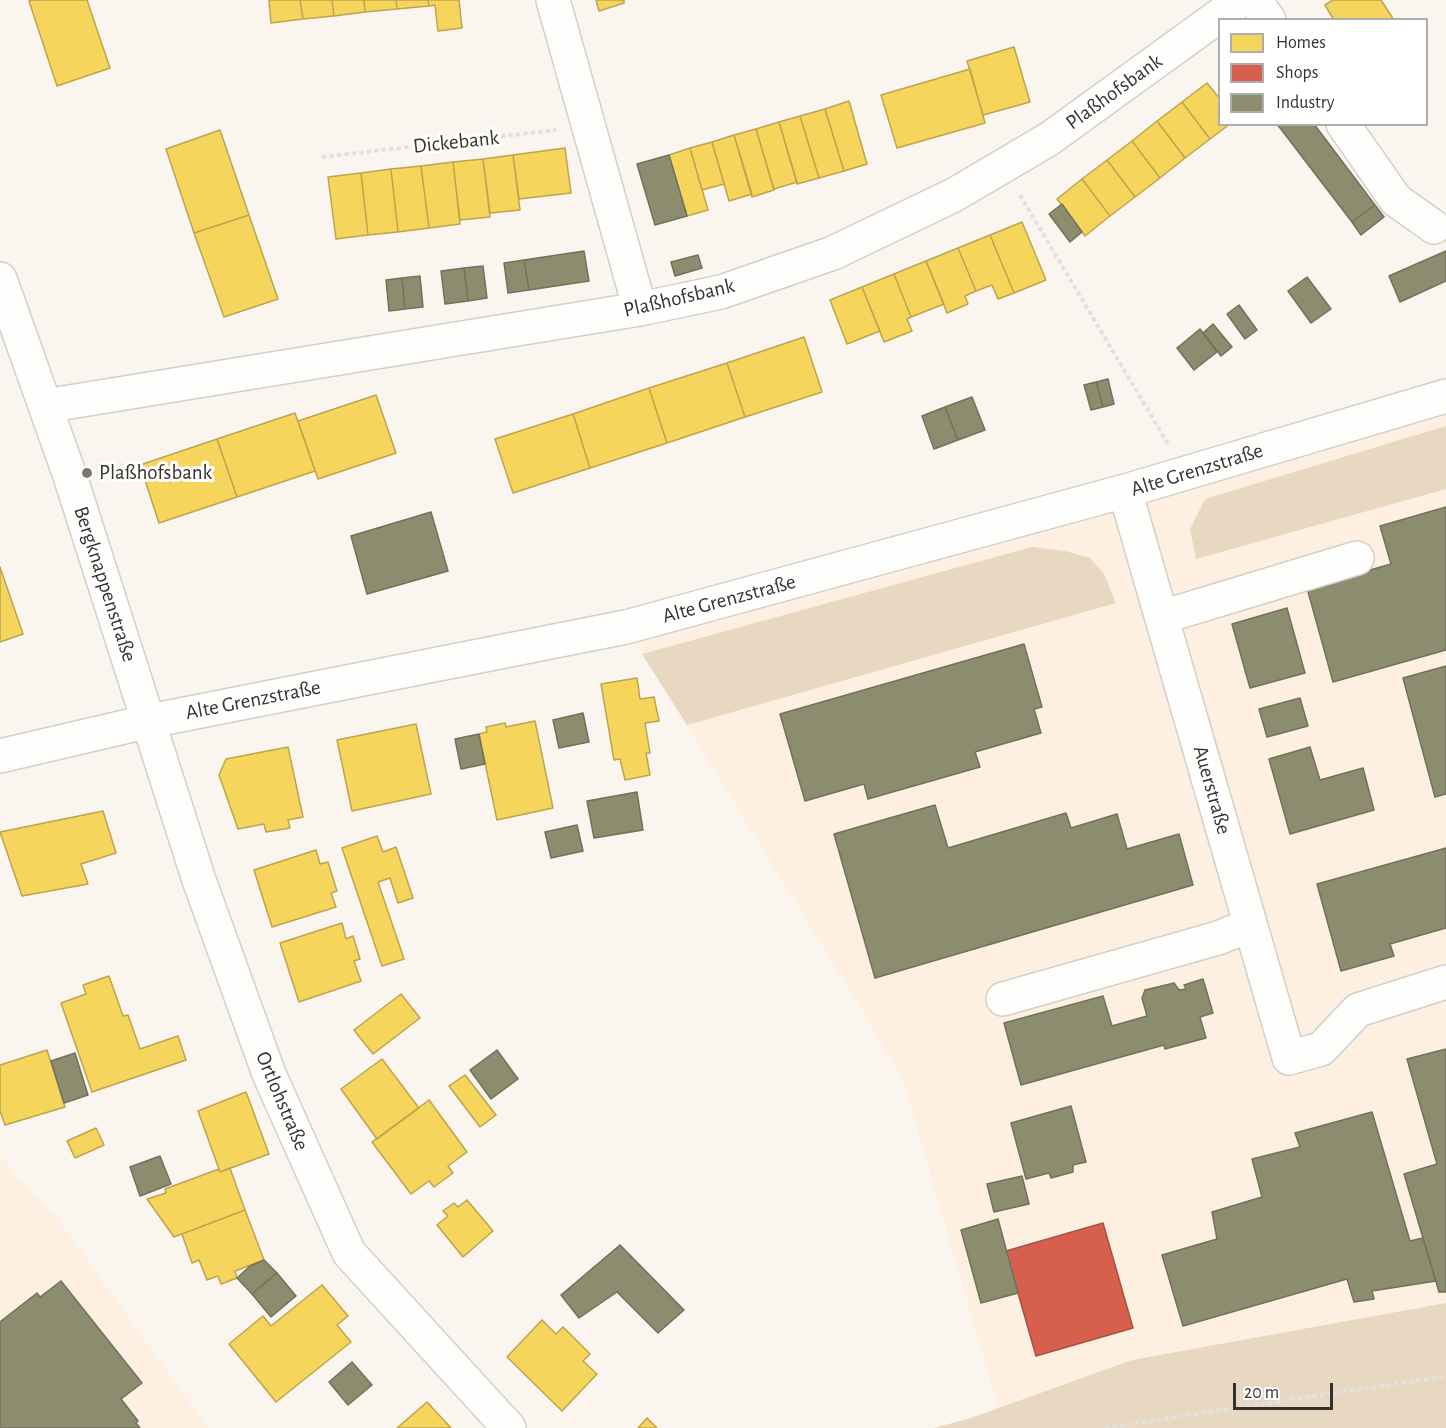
<!DOCTYPE html>
<meta charset="utf-8">
<style>
body{margin:0}
#map{position:relative;width:1446px;height:1428px;overflow:hidden;background:#faf5ef;font-family:"Alegreya Sans",sans-serif}
canvas{display:block}
.legend{position:absolute;left:1218px;top:18px;width:210px;height:108px;box-sizing:border-box;background:#fff;border:2px solid #afadaa;margin:0;padding:8px 10px;list-style:none;font-size:18px;color:#37312b}
.legend li{display:flex;align-items:center;gap:12px;height:30px}
.legend b{width:30px;border:2px solid #afadaa}
.scale{position:absolute;left:1233px;top:1383px;width:100px;height:27px;box-sizing:border-box;border:3px solid #37312b;border-top:0;padding-left:8px;font-size:18px;line-height:21px;white-space:nowrap;color:#37312b;-webkit-text-stroke:4px #fff;paint-order:stroke}
</style>
<div id="map">
<canvas width="1446" height="1428"></canvas>
<ul class="legend">
<li><b style="height:16px;background:#f6d55c"></b>Homes</li>
<li><b style="height:16px;background:#d6604d"></b>Shops</li>
<li><b style="height:16px;background:#8c8c6e"></b>Industry</li>
</ul>
<div class="scale">20 m</div>
</div>
<script>
const context = document.querySelector('canvas').getContext('2d');
context.lineJoin = 'round';
function fillPath(path, color) { context.fillStyle = color; context.fill(path, 'evenodd'); }
const poly = rows => new Path2D(rows.map(r => 'M' + r).join(''));
function strokePath(path, color, width, dash) { context.strokeStyle = color; context.lineWidth = width; context.lineCap = dash ? 'butt' : 'round'; context.setLineDash(dash || []); context.stroke(path); }
function label(font, color, halo, rows, align = 'center') {
  context.font = font + ' "Alegreya Sans",sans-serif'; context.lineWidth = 6; context.setLineDash([]); context.textBaseline = 'middle'; context.strokeStyle = halo; context.fillStyle = color; for (const [text, x, y, turn = 0] of rows) {
    context.save(); context.translate(x, y); context.rotate((+turn || 0) * Math.PI / 180); context.textAlign = isNaN(turn) ? turn : align; if (halo) context.strokeText(text, 0, 0); context.fillText(text, 0, 0); context.restore();
  }
}
fillPath(poly([
 [1446,398,1446,1303,1132,1360,999,1411,904,1083,862,1010,634,640],
 [0,1156,67,1231,208,1428,0,1428]
]), '#fdf0e0');
fillPath(poly([
 [1446,426,1446,489,1196,559,1190,529,1205,499],
 [1032,547,1065,551,1090,558,1104,574,1116,603,687,725,642,654],
 [1446,1303,1446,1428,934,1428,971,1418,1132,1360]
]), '#e8d7c1');
const homes = poly([
 [33,0,87,0,110,68,57,86,29,1,33,0],
 [269,0,300,0,303,19,271,23,269,0],
 [300,0,332,0,334,16,303,19,300,0],
 [332,0,364,0,365,12,334,16,332,0],
 [364,0,396,0,397,9,365,12,364,0],
 [396,0,428,0,429,6,397,9,396,0],
 [428,0,459,0,462,28,438,31,435,5,429,6,428,0],
 [596,0,624,0,624,3,599,11,596,0],
 [1333,0,1381,0,1394,20,1334,20,1325,5,1333,0],
 [1014,47,1030,102,983,115,967,61,1014,47],
 [970,69,985,123,897,148,881,95,970,69],
 [1207,83,1220,99,1220,124,1230,124,1210,139,1182,102,1207,83],
 [849,101,867,164,844,171,825,109,849,101],
 [1182,102,1210,139,1185,158,1157,121,1182,102],
 [825,109,844,171,819,178,800,116,825,109],
 [800,116,819,178,797,184,779,122,800,116],
 [1157,121,1185,158,1160,178,1132,141,1157,121],
 [779,122,797,182,774,189,756,129,779,122],
 [756,129,774,190,752,197,734,135,756,129],
 [220,130,249,215,194,233,166,149,220,130],
 [734,135,752,194,729,201,712,142,734,135],
 [1132,141,1160,178,1135,197,1107,160,1132,141],
 [712,142,724,184,702,190,690,148,712,142],
 [565,148,571,193,519,199,513,155,565,148],
 [690,148,708,210,687,216,669,155,690,148],
 [513,155,520,210,490,213,483,159,513,155],
 [483,159,490,217,460,220,453,162,483,159],
 [1107,160,1135,197,1110,216,1082,179,1107,160],
 [453,162,460,224,429,228,421,166,453,162],
 [421,166,429,228,398,232,391,169,421,166],
 [391,169,398,232,368,235,361,173,391,169],
 [361,173,368,235,336,239,328,177,361,173],
 [1082,179,1110,216,1085,236,1057,199,1082,179],
 [249,215,278,299,224,317,194,233,249,215],
 [1022,222,1046,280,1014,293,990,235,1022,222],
 [990,235,1014,293,998,299,992,285,976,291,958,248,990,235],
 [958,248,976,291,965,296,968,304,947,313,926,261,958,248],
 [926,261,944,304,911,317,894,274,926,261],
 [894,274,911,317,907,319,912,331,884,342,862,287,894,274],
 [862,287,880,331,847,344,830,300,862,287],
 [804,337,822,392,745,417,727,363,804,337],
 [727,363,745,417,667,443,649,388,727,363],
 [649,388,667,443,590,468,573,414,649,388],
 [376,395,396,453,318,479,298,421,376,395],
 [295,413,315,471,237,497,217,439,295,413],
 [573,414,590,468,513,493,495,439,573,414],
 [217,439,237,497,159,523,140,465,217,439],
 [0,567,23,634,0,642,0,567],
 [637,678,640,699,654,697,659,721,645,723,650,753,646,753,650,775,625,780,620,759,614,760,601,684,637,678],
 [535,721,553,808,497,820,479,734,487,732,486,727,505,723,506,727,535,721],
 [416,724,431,794,352,811,337,740,416,724],
 [288,747,303,817,288,820,290,828,266,832,264,824,238,829,219,775,226,759,288,747],
 [103,811,116,853,81,864,88,884,22,896,0,832,103,811],
 [377,836,383,852,396,847,413,898,398,903,390,878,378,882,404,959,382,966,342,848,377,836],
 [316,850,320,864,328,862,337,891,331,893,336,907,272,927,254,870,316,850],
 [342,923,346,939,353,936,360,959,354,961,361,981,299,1002,280,943,342,923],
 [109,976,123,1016,128,1015,140,1049,178,1036,186,1060,92,1092,61,1003,86,994,83,985,109,976],
 [401,994,420,1018,373,1054,354,1030,401,994],
 [47,1050,65,1107,5,1125,0,1111,0,1065,47,1050],
 [382,1059,419,1108,377,1139,341,1089,382,1059],
 [465,1075,496,1115,480,1127,449,1086,465,1075],
 [246,1092,269,1154,220,1172,198,1111,246,1092],
 [429,1100,467,1152,448,1166,453,1173,434,1187,429,1181,411,1194,372,1142,429,1100],
 [96,1128,104,1145,75,1158,67,1141,96,1128],
 [230,1168,245,1210,174,1237,147,1199,166,1193,165,1189,219,1169,220,1172,230,1168],
 [467,1200,493,1231,463,1257,437,1225,448,1216,443,1211,454,1203,458,1207,467,1200],
 [245,1210,264,1260,235,1271,237,1278,221,1284,218,1276,207,1280,199,1260,192,1263,182,1234,245,1210],
 [322,1285,348,1316,337,1325,351,1342,276,1402,229,1344,263,1316,271,1326,322,1285],
 [542,1320,556,1334,563,1327,590,1354,583,1361,597,1374,562,1411,507,1357,542,1320],
 [427,1402,451,1428,397,1428,427,1402],
 [647,1418,657,1428,638,1428,647,1418]
]);
fillPath(homes, '#f6d55c');
strokePath(homes, '#bda44d', 1.5);
const shops = poly([
 [1103,1223,1133,1328,1036,1356,1006,1251,1103,1223]
]);
fillPath(shops, '#d6604d');
strokePath(shops, '#a65243', 1.5);
const industry = poly([
 [1277,124,1314,124,1375,205,1352,222,1277,124],
 [669,155,687,216,655,225,637,164,669,155],
 [1062,204,1082,232,1070,242,1049,214,1062,204],
 [1375,205,1384,217,1361,235,1352,222,1375,205],
 [584,251,589,281,529,290,524,260,584,251],
 [1446,251,1446,281,1400,302,1389,276,1446,251],
 [698,255,702,268,675,276,671,262,698,255],
 [524,260,529,290,508,293,504,263,524,260],
 [483,266,487,298,468,301,464,268,483,266],
 [464,268,468,301,445,304,441,271,464,268],
 [420,276,423,307,405,309,402,278,420,276],
 [1307,277,1331,309,1311,323,1288,291,1307,277],
 [402,278,405,309,389,311,386,280,402,278],
 [1239,305,1257,330,1245,339,1227,314,1239,305],
 [1213,324,1232,347,1221,356,1203,333,1213,324],
 [1200,329,1217,352,1194,370,1177,348,1200,329],
 [1108,379,1114,404,1103,407,1096,382,1108,379],
 [1096,382,1103,407,1091,410,1084,385,1096,382],
 [972,397,985,430,958,440,945,407,972,397],
 [945,407,958,440,934,449,922,416,945,407],
 [1446,507,1446,650,1333,682,1307,588,1391,564,1380,526,1446,507],
 [431,512,448,571,367,594,351,536,431,512],
 [1287,608,1305,673,1250,688,1232,624,1287,608],
 [1024,644,1042,707,1034,709,1041,733,975,752,980,767,868,799,864,784,805,801,780,714,1024,644],
 [1446,666,1446,794,1435,797,1403,678,1446,666],
 [1300,698,1308,726,1267,737,1259,709,1300,698],
 [583,713,589,742,559,748,553,720,583,713],
 [479,734,485,764,461,769,455,739,479,734],
 [1310,747,1320,780,1363,768,1374,810,1290,834,1269,759,1310,747],
 [637,792,643,830,594,838,587,801,637,792],
 [935,805,948,848,1066,813,1071,828,1117,814,1127,849,1179,834,1193,885,875,978,834,834,935,805],
 [577,825,583,851,551,858,545,832,577,825],
 [1446,848,1446,928,1390,944,1394,956,1341,971,1317,884,1446,848],
 [1203,979,1213,1013,1200,1017,1206,1038,1165,1049,1164,1045,1021,1085,1004,1023,1103,996,1112,1026,1147,1016,1142,998,1145,990,1174,983,1179,990,1186,989,1184,985,1203,979],
 [1446,1049,1446,1292,1439,1292,1404,1174,1437,1164,1407,1059,1446,1049],
 [497,1050,518,1079,491,1099,470,1070,497,1050],
 [75,1053,88,1095,64,1103,51,1061,75,1053],
 [1071,1106,1086,1162,1073,1165,1073,1172,1051,1178,1049,1173,1026,1179,1011,1123,1071,1106],
 [1372,1112,1410,1241,1423,1238,1436,1281,1372,1291,1374,1299,1354,1302,1347,1279,1183,1326,1162,1255,1217,1239,1212,1212,1262,1197,1252,1159,1300,1147,1295,1133,1372,1112],
 [160,1156,171,1184,140,1196,130,1167,160,1156],
 [1022,1176,1029,1204,994,1212,987,1184,1022,1176],
 [998,1219,1018,1293,981,1303,961,1230,998,1219],
 [620,1245,684,1310,658,1333,617,1292,579,1318,561,1295,620,1245],
 [264,1260,277,1273,252,1294,237,1278,250,1266,264,1260],
 [277,1273,296,1296,271,1317,252,1294,277,1273],
 [61,1281,142,1383,121,1399,138,1421,136,1423,140,1428,0,1428,0,1322,37,1293,40,1297,61,1281],
 [352,1362,372,1385,348,1405,329,1382,352,1362]
]);
fillPath(industry, '#8c8c6e');
strokePath(industry, '#72715a', 1.5);
const minor = poly([
 [553,0,640,309],
 [1255,0,1269,20],
 [1343,124,1396,200,1434,227],
 [0,279,70,476,199,880,269,1074,349,1253,509,1428],
 [45,406,640,309,721,292,833,253,954,195,1049,139,1241,0],
 [1125,491,1289,1058,1321,1049,1358,1010,1446,982],
 [1162,617,1357,558],
 [0,756,150,721,626,627,1125,491,1446,396],
 [1003,999,1218,938,1250,925]
]);
strokePath(minor, '#d4cfc9', 36);
strokePath(poly([
 [322,157,556,130],
 [1020,195,1168,444],
 [1105,1428,1446,1376]
]), '#e3e1df', 4, [4.5, 3]);
strokePath(minor, '#fefefd', 33);
for (const [x, y, r, color] of [
 [87,473,6,"#7b7670"]
]) { const dot = new Path2D(); dot.arc(x, y, r, 0, 2 * Math.PI); context.fillStyle = color; context.fill(dot); strokePath(dot, '#fff', 2); }
label('21px', '#37312b', '#fff', [
 ["Plaßhofsbank",1114,92,-36],
 ["Dickebank",456,142,-6],
 ["Plaßhofsbank",679,298,-13],
 ["Alte Grenzstraße",1197,470,-17],
 ["Bergknappenstraße",105,584,72],
 ["Alte Grenzstraße",729,599,-15],
 ["Alte Grenzstraße",253,700,-11],
 ["Auerstraße",1212,790,74],
 ["Ortlohstraße",282,1101,67]
]);
label('21px', '#37312b', '#fff', [
 ["Plaßhofsbank",99,473]
], 'left');
</script>
